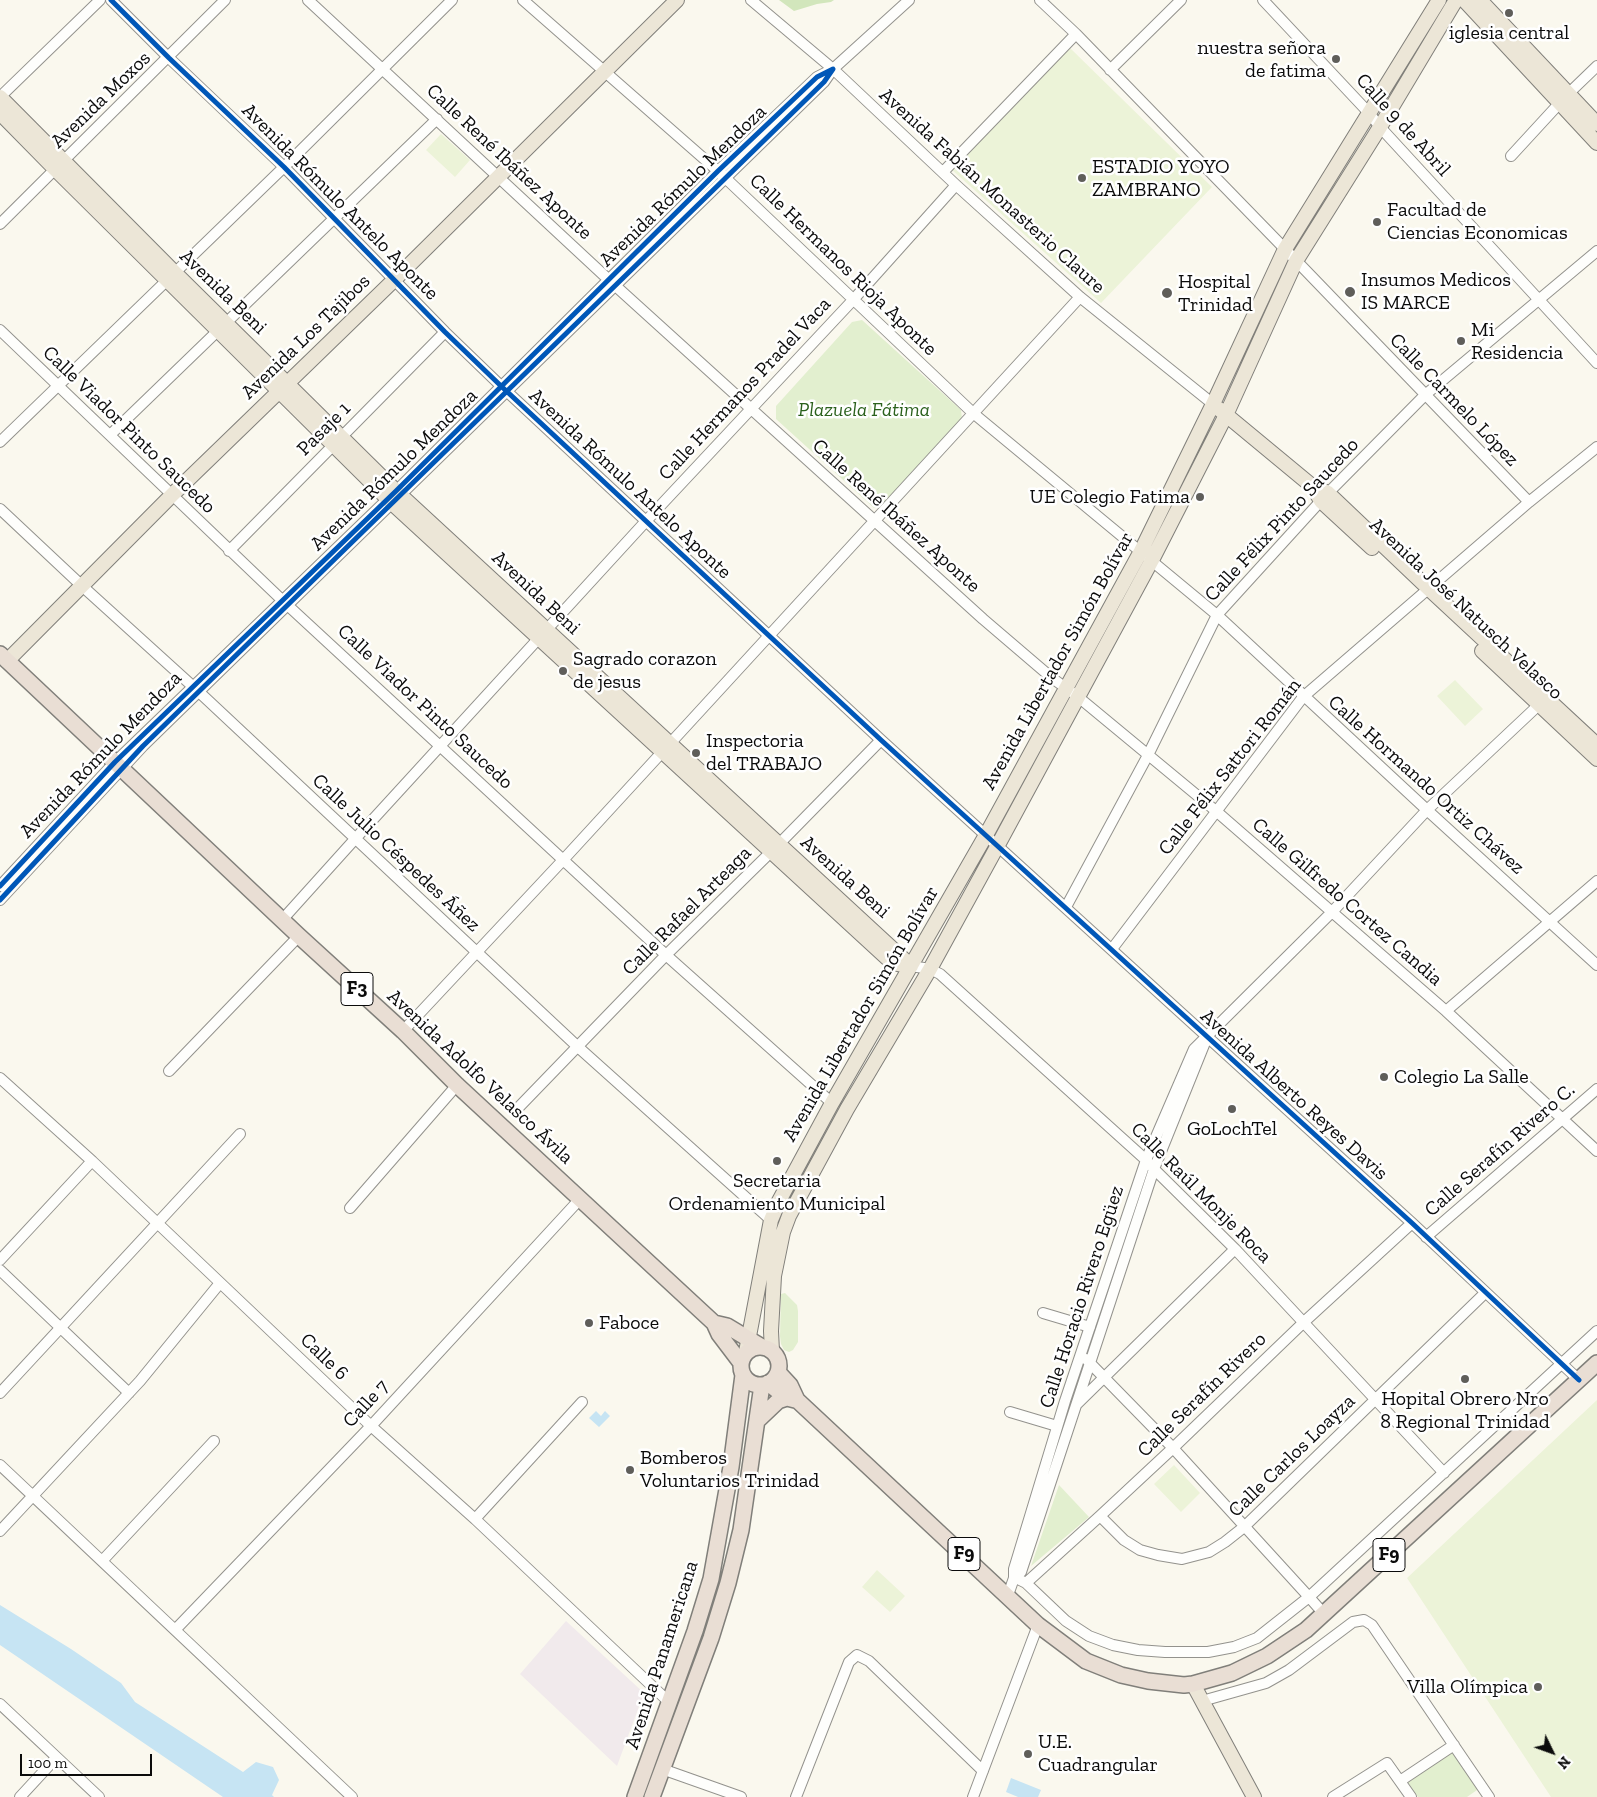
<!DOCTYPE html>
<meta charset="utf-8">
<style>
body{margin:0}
#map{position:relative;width:1597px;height:1797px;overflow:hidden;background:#faf8ee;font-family:"Zilla Slab",serif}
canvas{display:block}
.north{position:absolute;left:1527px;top:1727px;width:50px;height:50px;-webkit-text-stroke:4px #fff;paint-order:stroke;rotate:132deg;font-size:14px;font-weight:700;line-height:20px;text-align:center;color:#0b0b0b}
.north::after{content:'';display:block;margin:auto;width:18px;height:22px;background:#0b0b0b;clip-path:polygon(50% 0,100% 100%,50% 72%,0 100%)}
.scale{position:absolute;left:20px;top:1754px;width:132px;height:22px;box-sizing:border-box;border:2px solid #0b0b0b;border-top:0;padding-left:6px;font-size:15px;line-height:18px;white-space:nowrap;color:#0b0b0b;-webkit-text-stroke:4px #fff;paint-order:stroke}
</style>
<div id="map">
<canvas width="1597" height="1797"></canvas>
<div class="north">N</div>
<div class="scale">100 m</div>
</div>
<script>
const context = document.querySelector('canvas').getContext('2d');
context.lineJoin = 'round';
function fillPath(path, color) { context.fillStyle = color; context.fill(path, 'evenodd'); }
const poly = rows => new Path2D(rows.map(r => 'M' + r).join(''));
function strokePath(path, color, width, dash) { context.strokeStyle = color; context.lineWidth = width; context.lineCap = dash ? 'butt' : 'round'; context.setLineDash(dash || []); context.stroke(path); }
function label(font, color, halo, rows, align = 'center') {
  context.font = font + ' "Zilla Slab",serif'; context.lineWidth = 5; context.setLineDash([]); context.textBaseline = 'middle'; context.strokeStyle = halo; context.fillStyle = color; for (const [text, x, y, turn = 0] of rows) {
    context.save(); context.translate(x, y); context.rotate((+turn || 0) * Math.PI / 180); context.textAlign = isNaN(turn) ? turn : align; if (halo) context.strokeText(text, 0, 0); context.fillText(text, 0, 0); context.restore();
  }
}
fillPath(poly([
 [566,1621,644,1693,617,1766,520,1674]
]), '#f1eaec');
fillPath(poly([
 [862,320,961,410,962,419,882,507,874,508,776,419,776,406,852,322],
 [785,1293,797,1305,798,1311,798,1342,793,1350,789,1352,784,1350,781,1344,780,1336,781,1294],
 [1059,1485,1089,1517,1031,1566],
 [1455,1750,1480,1788,1467,1797,1418,1797,1407,1782]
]), '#e2efcf');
fillPath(poly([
 [779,0,834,0,831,2,817,4,794,11]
]), '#d2e6bc');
fillPath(poly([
 [1070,48,1212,187,1101,303,951,169],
 [441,134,470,160,455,177,426,150],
 [1455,680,1483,709,1465,726,1437,696],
 [1597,1400,1597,1797,1551,1797,1407,1578],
 [1174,1465,1200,1493,1181,1512,1154,1484],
 [877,1570,905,1596,890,1612,862,1587]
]), '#ecf3d8');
fillPath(poly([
 [596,1411,601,1416,605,1411,610,1416,599,1427,589,1418],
 [0,1605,71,1649,121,1683,135,1702,243,1772,256,1762,273,1767,279,1780,272,1795,274,1797,223,1797,0,1645],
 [1011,1778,1041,1790,1038,1797,1018,1797,1006,1792]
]), '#c6e4f3');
const minor = poly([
 [111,0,169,58,284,167,445,332,501,386,881,740,1412,1223,1579,1380],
 [308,0,609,280,983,619,1052,678,1077,696,1216,811,1332,912,1446,1011,1597,1151],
 [523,0,718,171,973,413,1217,615,1427,810,1597,965],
 [751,0,833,69,956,185,1080,297,1213,404],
 [1040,0,1076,34,1285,249,1529,502],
 [1263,0,1369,113,1380,127,1597,363],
 [833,69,909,0],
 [1110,70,1181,0],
 [0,97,100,0],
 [1511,156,1568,94,1597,66],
 [943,172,1076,34],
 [0,224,225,0],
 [0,330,283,601,666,955,832,1103],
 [110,435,437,119],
 [0,442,284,167,452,0],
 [0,509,81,585,199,692,578,1047,771,1220],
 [229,551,445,332],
 [0,886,115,762,396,491,718,171,817,77,833,69,824,82,143,746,0,900],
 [1066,907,1148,755,1217,615,1328,493,1425,395,1597,251],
 [282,920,355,839,647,520,853,300,956,185],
 [1112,949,1303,697,1529,502,1597,447],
 [911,966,930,969,940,974,1146,1160,1154,1169,1235,1249,1444,1473],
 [1446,1011,1597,881],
 [403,1031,564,859,1080,297],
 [169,1071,299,936],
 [0,1078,92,1161,371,1426,475,1519,669,1702],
 [518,1108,666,955,779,844,881,740],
 [350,1208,457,1085],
 [1426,1237,1597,1089],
 [0,1260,92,1161],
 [0,1270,129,1393],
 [1043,1313,1090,1327],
 [1086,1359,1173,1448,1309,1597,1324,1614],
 [0,1393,240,1134],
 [1077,1404,1235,1249],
 [1010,1412,1057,1426],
 [0,1465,352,1797],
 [1100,1516,1124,1540,1140,1550,1158,1555,1182,1559,1209,1552,1225,1542,1244,1527,1485,1293],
 [475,1519,582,1402],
 [0,1531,140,1381,220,1283],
 [102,1561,214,1441],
 [1014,1578,1021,1572,1154,1169,1206,1040],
 [1020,1580,1026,1583,1100,1516,1173,1448,1304,1322,1412,1223],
 [1026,1583,1066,1621,1089,1636,1113,1645,1138,1650,1165,1652,1208,1652,1234,1647,1257,1638,1309,1597,1597,1331],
 [1008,1595,1014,1578,1014,1569,1065,1401,1146,1160,1194,1049,1332,912,1427,810,1544,700],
 [175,1630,371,1426,580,1199],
 [1202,1701,1266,1683,1289,1670,1353,1622,1364,1620,1372,1625,1489,1797],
 [0,1704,99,1797],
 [662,1769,741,1797],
 [1400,1781,1454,1745],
 [20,1797,56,1758],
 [796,1797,849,1662,857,1655,869,1661,983,1771],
 [973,1797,1038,1625],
 [1333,1797,1387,1763,1411,1797]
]);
const major = poly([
 [1464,0,1597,143],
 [1480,0,1597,124],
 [0,97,174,272,396,491,911,966],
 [0,113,55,169,392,503,887,958,898,964,911,966],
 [1219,409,1312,486,1328,493,1429,589,1597,745],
 [1312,486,1321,501,1372,548],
 [1482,651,1597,759],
 [7,661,173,494,394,280,677,0],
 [772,1351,771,1331,774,1276,783,1232,789,1216,847,1109,930,969,998,845,1152,560,1226,415,1296,261,1380,127,1456,0],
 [746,1352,771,1220,779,1201,832,1103,986,835,1141,551,1213,404,1285,249,1439,0],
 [1193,1684,1254,1797]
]);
const highway = poly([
 [0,654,299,936,403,1031,457,1085,714,1323,719,1334,741,1363],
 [714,1323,727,1326,762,1347],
 '741 1366a19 19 0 1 1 38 0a19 19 0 1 1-38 0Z',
 [778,1372,790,1385,797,1400],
 [768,1383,779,1392,797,1400,1038,1625,1086,1661,1121,1675,1148,1681,1184,1685,1193,1684,1232,1673,1267,1656,1306,1630,1597,1363],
 [758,1420,778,1401,787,1398,795,1400],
 [635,1797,695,1631,711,1579,731,1467,743,1375],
 [652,1797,711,1638,728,1583,741,1530,762,1385]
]);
strokePath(minor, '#93928d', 12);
strokePath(major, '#807f7a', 16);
strokePath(highway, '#807f7a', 18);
strokePath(minor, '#fefefc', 10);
strokePath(major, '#ece6d7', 14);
strokePath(highway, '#e9ded4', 15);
strokePath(poly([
 [111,0,169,58,284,167,445,332,501,386,881,740,1412,1223,1579,1380],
 [0,886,115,762,396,491,718,171,817,77,833,69,824,82,143,746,0,900]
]), '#0057b8', 5);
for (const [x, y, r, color] of [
 [1509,13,5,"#5f5e5a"],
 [1336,59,5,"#5f5e5a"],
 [1082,178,5,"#5f5e5a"],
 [1377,222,5,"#5f5e5a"],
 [1350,292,6,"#5f5e5a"],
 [1167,293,6,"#5f5e5a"],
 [1461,341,5,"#5f5e5a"],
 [1200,497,5,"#5f5e5a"],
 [563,671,5,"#5f5e5a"],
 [696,753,5,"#5f5e5a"],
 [1384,1077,5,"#5f5e5a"],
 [1232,1109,5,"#5f5e5a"],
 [777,1161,5,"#5f5e5a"],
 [589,1323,5,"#5f5e5a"],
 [1465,1379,5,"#5f5e5a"],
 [630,1470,5,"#5f5e5a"],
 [1538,1687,5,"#5f5e5a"],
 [1028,1754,5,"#5f5e5a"]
]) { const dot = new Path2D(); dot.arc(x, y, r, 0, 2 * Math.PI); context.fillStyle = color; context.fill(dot); strokePath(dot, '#fff', 2); }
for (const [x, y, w] of [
 [357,989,32],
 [964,1554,32],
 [1389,1555,32]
]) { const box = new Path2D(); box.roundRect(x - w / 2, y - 16.5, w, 33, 4); context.fillStyle = '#fff'; context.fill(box); strokePath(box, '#0b0b0b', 1); }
label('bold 19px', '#0b0b0b', null, [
 ["F3",357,989],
 ["F9",964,1554],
 ["F9",1389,1555]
]);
label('20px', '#0b0b0b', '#fff', [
 ["iglesia central",1509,33,"center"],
 ["nuestra señora",1326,48,"right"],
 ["de fatima",1326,71,"right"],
 ["ESTADIO YOYO",1092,167],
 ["ZAMBRANO",1092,190],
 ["Facultad de",1387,210],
 ["Ciencias Economicas",1387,233],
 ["Insumos Medicos",1361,280],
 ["IS MARCE",1361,303],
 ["Hospital",1178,282],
 ["Trinidad",1178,305],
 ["Mi",1471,330],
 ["Residencia",1471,353],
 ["UE Colegio Fatima",1190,497,"right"],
 ["Sagrado corazon",573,659],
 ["de jesus",573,682],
 ["Inspectoria",706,741],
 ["del TRABAJO",706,764],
 ["Colegio La Salle",1394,1077],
 ["GoLochTel",1232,1129,"center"],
 ["Secretaria",777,1181,"center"],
 ["Ordenamiento Municipal",777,1204,"center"],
 ["Faboce",599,1323],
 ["Hopital Obrero Nro",1465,1399,"center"],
 ["8 Regional Trinidad",1465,1422,"center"],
 ["Bomberos",640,1458],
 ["Voluntarios Trinidad",640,1481],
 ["Villa Olímpica",1528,1687,"right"],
 ["U.E.",1038,1742],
 ["Cuadrangular",1038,1765]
], 'left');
label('20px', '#0b0b0b', '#fff', [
 ["Avenida Moxos",101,100,-44],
 ["Calle 9 de Abril",1403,125,48],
 ["Calle René Ibáñez Aponte",509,162,43],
 ["Avenida Rómulo Mendoza",683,186,-44],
 ["Avenida Fabián Monasterio Claure",992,191,42],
 ["Avenida Rómulo Antelo Aponte",340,202,45],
 ["Calle Hermanos Rioja Aponte",843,265,44],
 ["Avenida Beni",223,292,44],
 ["Avenida Los Tajibos",306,337,-44],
 ["Calle Hermanos Pradel Vaca",745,389,-47],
 ["Calle Carmelo López",1454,400,46],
 ["Pasaje 1",324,429,-45],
 ["Calle Viador Pinto Saucedo",129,430,44],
 ["Avenida Rómulo Mendoza",394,470,-44],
 ["Avenida Rómulo Antelo Aponte",630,484,43],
 ["Calle René Ibáñez Aponte",896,516,42],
 ["Calle Félix Pinto Saucedo",1282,520,-47],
 ["Avenida Beni",536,593,43],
 ["Avenida José Natusch Velasco",1466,609,43],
 ["Avenida Libertador Simón Bolívar",1058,661,-61],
 ["Calle Viador Pinto Saucedo",425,707,43],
 ["Avenida Rómulo Mendoza",101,755,-46],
 ["Calle Félix Sattori Román",1230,767,-52],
 ["Calle Hormando Ortiz Chávez",1426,785,42],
 ["Calle Julio Céspedes Áñez",396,853,43],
 ["Avenida Beni",845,877,42],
 ["Calle Gilfredo Cortez Candia",1347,902,41],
 ["Calle Rafael Arteaga",687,911,-45],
 ["Avenida Libertador Simón Bolívar",861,1014,-60],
 ["Avenida Adolfo Velasco Ávila",480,1077,43],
 ["Avenida Alberto Reyes Davis",1294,1095,42],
 ["Calle Serafín Rivero C.",1500,1150,-41],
 ["Calle Raúl Monje Roca",1201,1193,45],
 ["Calle Horacio Rivero Egüez",1082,1297,-72],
 ["Calle 6",324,1357,44],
 ["Calle Serafín Rivero",1202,1395,-44],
 ["Calle 7",366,1404,-47],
 ["Calle Carlos Loayza",1292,1456,-44],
 ["Avenida Panamericana",662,1655,-72]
]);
label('italic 20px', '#2b611d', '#fff', [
 ["Plazuela Fátima",864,410]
]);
</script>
